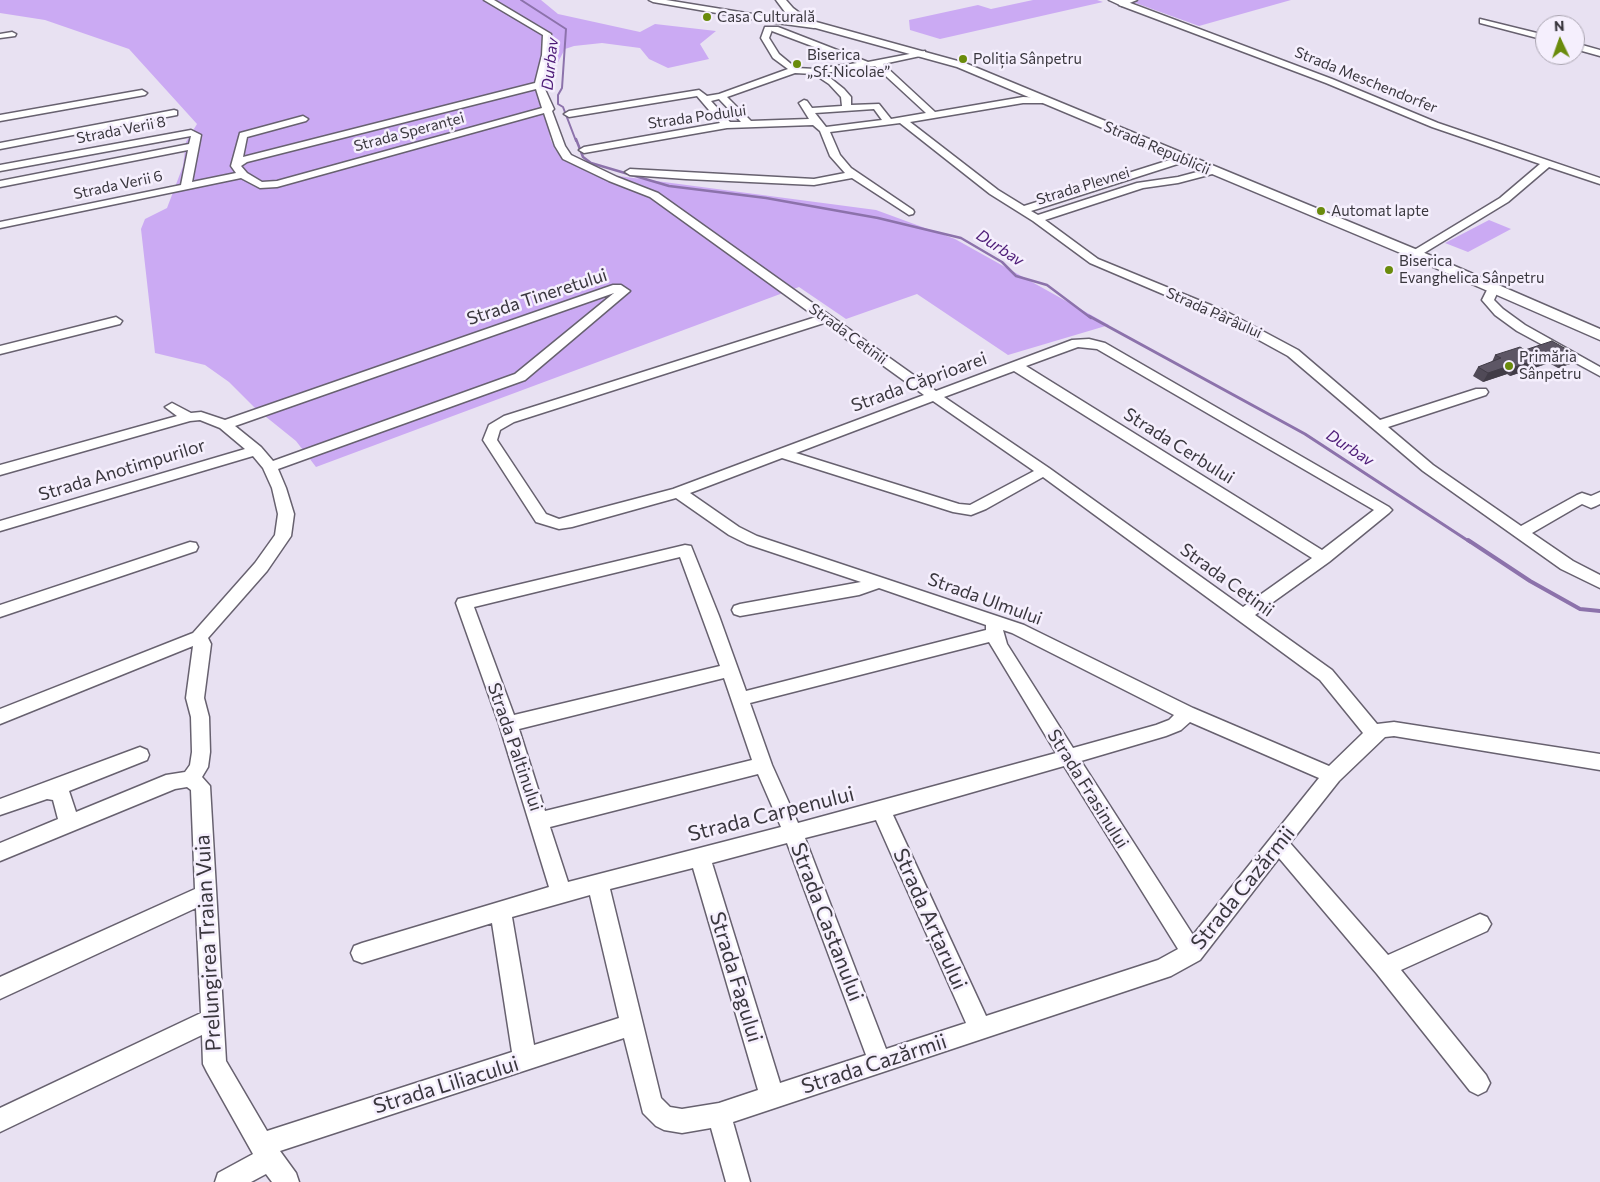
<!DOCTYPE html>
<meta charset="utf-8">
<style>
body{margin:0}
#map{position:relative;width:1600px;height:1182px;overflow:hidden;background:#e8e1f2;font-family:Commissioner,sans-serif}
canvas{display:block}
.north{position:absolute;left:1535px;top:15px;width:50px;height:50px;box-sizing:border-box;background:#f5effd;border:1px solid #aaa5b1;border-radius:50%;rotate:357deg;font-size:14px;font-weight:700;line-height:20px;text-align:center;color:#3a373e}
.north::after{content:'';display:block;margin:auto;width:18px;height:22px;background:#6a8b0c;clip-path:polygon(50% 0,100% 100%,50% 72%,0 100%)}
</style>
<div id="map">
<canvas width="1600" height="1182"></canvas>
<div class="north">N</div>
</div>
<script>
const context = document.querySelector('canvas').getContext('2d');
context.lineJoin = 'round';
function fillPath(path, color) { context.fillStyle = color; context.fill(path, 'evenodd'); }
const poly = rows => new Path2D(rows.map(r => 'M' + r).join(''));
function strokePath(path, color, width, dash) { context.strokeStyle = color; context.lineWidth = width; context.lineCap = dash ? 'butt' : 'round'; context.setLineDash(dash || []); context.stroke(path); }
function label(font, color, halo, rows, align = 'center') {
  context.font = font + ' Commissioner,sans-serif'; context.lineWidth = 5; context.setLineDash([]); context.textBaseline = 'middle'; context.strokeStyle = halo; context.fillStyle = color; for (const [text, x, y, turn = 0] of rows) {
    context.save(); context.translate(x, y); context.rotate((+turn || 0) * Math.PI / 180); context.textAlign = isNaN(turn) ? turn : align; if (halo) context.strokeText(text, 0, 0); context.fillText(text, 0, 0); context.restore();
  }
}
fillPath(poly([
 [0,0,541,0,558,14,640,32,655,24,716,31,700,44,709,59,668,68,649,59,640,48,602,43,574,46,565,49,551,75,547,93,550,138,555,149,562,158,588,172,876,210,955,239,1109,325,1008,355,917,294,846,319,799,287,316,467,296,441,255,408,229,382,205,365,155,353,141,229,145,219,167,208,183,166,186,142,197,124,129,49,45,20,0,13],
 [1033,0,1097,0,1103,2,940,39,910,30,909,20,978,5,991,9],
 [1135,0,1291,0,1199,26,1130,1],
 [1489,220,1511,229,1468,252,1445,243]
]), '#cbaaf3');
strokePath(poly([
 [521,0,566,29,562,88,558,95,558,104,563,107,576,141]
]), '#8c72ab', 2);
strokePath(poly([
 [576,139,583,157,591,163,669,186,766,198,878,218,961,238,1002,262,1016,276,1047,285,1091,318]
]), '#8c72ab', 2.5);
strokePath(poly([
 [1089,316,1305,434,1470,542]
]), '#8c72ab', 3);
strokePath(poly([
 [1468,540,1530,581,1580,609,1600,611]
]), '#8c72ab', 4);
const minor = poly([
 [484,0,494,0,551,34,550,55,543,85,554,109,552,111,565,146,571,155,617,177,658,193,936,391,1072,340,1089,339,1105,343,1389,507,1392,510,1389,513,1329,562,1255,615,1332,670,1377,724,1394,722,1600,754,1600,770,1394,736,1385,737,1339,781,1290,843,1388,955,1473,917,1480,914,1487,917,1491,924,1487,931,1401,970,1486,1075,1490,1083,1486,1091,1478,1095,1470,1091,1377,974,1279,858,1200,960,1171,976,733,1122,750,1182,726,1182,711,1128,682,1133,664,1130,656,1126,643,1113,624,1038,280,1151,296,1173,299,1182,272,1182,266,1174,251,1182,215,1182,218,1173,253,1154,207,1072,203,1064,202,1035,0,1132,0,1108,201,1013,196,908,0,999,0,977,195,889,191,790,187,787,175,789,0,861,0,843,58,819,53,800,47,799,0,815,0,799,140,747,147,750,149,755,147,760,69,791,76,812,166,775,185,772,190,765,192,752,191,717,186,698,193,646,0,724,0,709,193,633,255,563,275,535,278,514,272,488,263,468,253,456,0,531,0,521,245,449,220,428,200,420,190,421,0,475,0,465,177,416,165,407,172,403,191,413,201,412,225,420,613,285,621,285,630,291,525,380,278,469,286,488,294,514,291,536,267,571,208,638,211,644,204,698,209,717,210,752,208,767,202,777,210,786,226,1061,267,1131,512,1052,492,923,362,963,354,960,351,953,354,946,362,943,549,887,499,724,456,603,458,599,685,545,691,546,719,616,746,691,986,630,986,625,879,588,859,595,740,616,734,614,732,610,734,606,740,604,861,582,747,544,729,535,676,498,572,527,559,529,536,522,483,440,489,425,504,416,816,317,650,197,609,181,563,159,555,146,544,113,277,187,260,188,241,178,0,228,0,222,181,185,188,150,0,187,0,181,189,144,191,136,0,171,0,165,191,130,201,135,192,182,236,173,231,166,240,133,303,116,308,119,306,121,247,137,243,157,535,83,542,55,543,35,484,0],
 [536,89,542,108,277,181,262,182,247,173,241,166,247,162,536,89],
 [614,293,515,374,273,461,261,447,235,426,614,293],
 [824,323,924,395,673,489,559,519,546,514,497,440,500,430,514,422,824,323],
 [1078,347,1097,349,1374,510,1322,550,1026,366,1078,347],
 [1014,371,1312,558,1243,607,1049,468,944,397,1014,371],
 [933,401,1034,471,970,505,959,504,796,453,933,401],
 [782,458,953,512,971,515,986,509,1043,477,1320,680,1363,733,1329,766,1193,708,1024,625,757,536,739,527,690,493,782,458],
 [680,557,720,666,514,715,474,607,680,557],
 [1003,630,1012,633,1174,715,1169,720,1156,725,1073,748,1007,644,1003,630],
 [989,642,1056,753,798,823,772,765,750,703,989,642],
 [724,678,752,760,545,811,519,729,724,678],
 [1190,722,1319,778,1193,935,1081,761,1166,736,1181,730,1190,722],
 [1064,766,1178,949,1158,960,986,1016,893,815,1064,766],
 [758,774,781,827,568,882,550,827,758,774],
 [876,820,966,1023,886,1049,805,838,876,820],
 [787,843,866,1055,780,1083,712,863,787,843],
 [693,868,758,1090,719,1103,682,1109,670,1107,661,1098,610,889,693,868],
 [590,895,619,1018,534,1045,512,917,590,895],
 [649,0,666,0,814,24,818,26,814,28,769,22,653,2,649,0],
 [1119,1,1125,1,1332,79,1438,123,1600,178,1600,184,1549,167,1508,202,1419,256,1411,256,1409,254,1411,252,1500,198,1540,164,1432,127,1326,83,1119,5,1119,1],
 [1480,19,1545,35,1545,40,1480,23,1480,19],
 [765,27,778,27,868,62,925,51,925,55,883,64,935,112,1023,97,1045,98,1047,100,1042,103,1023,103,910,122,998,190,1024,206,1179,157,1183,156,1188,159,1187,161,1031,211,1038,215,1137,183,1178,177,1212,168,1216,169,1216,173,1178,183,1143,188,1045,220,1098,259,1225,311,1298,350,1380,420,1476,389,1486,389,1488,392,1486,395,1388,427,1433,465,1521,526,1577,495,1582,493,1591,496,1600,492,1600,504,1596,506,1591,508,1582,504,1532,533,1573,561,1600,575,1600,588,1561,569,1423,471,1288,356,1217,317,1090,263,1033,221,990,194,900,123,830,132,840,155,851,168,913,210,914,212,913,214,909,215,852,178,814,185,686,179,630,175,625,172,630,169,814,179,845,173,830,156,820,131,813,125,727,128,584,153,579,150,584,147,720,123,697,96,569,117,564,114,569,111,699,90,707,96,719,94,788,69,773,58,761,38,765,27],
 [772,30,772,31,857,63,816,69,796,68,779,54,769,38,772,30],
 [875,66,926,113,891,119,879,104,851,105,851,97,844,89,824,73,875,66],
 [795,73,814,74,829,84,841,97,842,106,812,108,807,101,804,100,799,103,809,119,751,121,727,97,795,73],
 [719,99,741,122,730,122,711,101,719,99],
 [874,109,882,120,826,127,815,113,874,109],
 [12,32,16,34,15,36,0,38,0,34,12,32],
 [1575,43,1600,50,1600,56,1575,49,1575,43],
 [142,90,147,93,145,95,0,121,0,115,142,90],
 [174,110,177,111,177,115,0,149,0,143,174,110],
 [1493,285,1499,289,1494,300,1503,309,1525,325,1600,367,1600,376,1517,331,1495,315,1482,300,1489,286,1493,285],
 [116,317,122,321,120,324,0,354,0,346,116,317],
 [190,542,196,543,198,547,196,551,0,617,0,605,190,542]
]);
const major = poly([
 [776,0,786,0,793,8,809,20,965,63,1420,251,1600,329,1600,340,1410,257,957,67,801,24,785,12,776,0],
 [1109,0,1137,0,1122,6,1109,0]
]);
strokePath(minor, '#67616f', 3);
strokePath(major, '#67616f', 3);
fillPath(minor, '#fff');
fillPath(major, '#fff');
fillPath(poly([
 [1525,350,1575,354,1570,364,1558,368,1549,363,1510,376,1507,374,1483,382,1473,376,1478,367,1492,362,1495,355]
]), '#504a57');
fillPath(poly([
 [1554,354,1549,363,1510,376,1515,367],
 [1575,354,1570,364,1558,368,1563,359],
 [1512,365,1507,374,1483,382,1488,373]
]), '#413c47');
const building = poly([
 [1552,341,1575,354,1563,359,1554,354,1515,367,1512,365,1488,373,1478,367,1501,358,1495,355,1520,347,1525,350,1552,341]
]);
fillPath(building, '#5d5665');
strokePath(building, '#413c47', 1);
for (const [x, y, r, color] of [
 [707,17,5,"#6a8b0c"],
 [963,59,5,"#6a8b0c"],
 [797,64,5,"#6a8b0c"],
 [1321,211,5,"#6a8b0c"],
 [1389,270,5,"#6a8b0c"],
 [1509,366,5,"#6a8b0c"]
]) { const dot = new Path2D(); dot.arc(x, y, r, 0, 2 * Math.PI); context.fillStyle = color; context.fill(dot); strokePath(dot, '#f5effd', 2); }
label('15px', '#3a373e', '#f5effd', [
 ["Casa Culturală",717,17],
 ["Biserica",807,55],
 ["„Sf. Nicolae”",807,72],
 ["Poliția Sânpetru",973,59],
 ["Automat lapte",1331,211],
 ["Biserica",1399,261],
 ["Evanghelica Sânpetru",1399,278],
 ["Primăria",1519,357],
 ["Sânpetru",1519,374]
], 'left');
label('15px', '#3a373e', '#f5effd', [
 ["Strada Meschendorfer",1366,80,22],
 ["Strada Podului",697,117,-8],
 ["Strada Verii 8",121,130,-11],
 ["Strada Speranței",409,132,-15],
 ["Strada Republicii",1157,148,23],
 ["Strada Verii 6",118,185,-12],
 ["Strada Plevnei",1083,186,-17],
 ["Strada Pârâului",1214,313,24],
 ["Strada Cetinii",848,334,36]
]);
label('italic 16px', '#4e1c78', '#f5effd', [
 ["Durbav",550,64,-84],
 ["Durbav",1000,248,33],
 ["Durbav",1350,448,33]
]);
label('18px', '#3a373e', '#f5effd', [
 ["Strada Tineretului",537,297,-18],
 ["Strada Căprioarei",919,382,-20],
 ["Strada Cerbului",1179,446,32],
 ["Strada Anotimpurilor",122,470,-17],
 ["Strada Cetinii",1227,580,36],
 ["Strada Ulmului",985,599,20],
 ["Strada Paltinului",515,747,71],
 ["Strada Frasinului",1088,789,58]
]);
label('21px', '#3a373e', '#f5effd', [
 ["Strada Carpenului",771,814,-14],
 ["Strada Cazărmii",1243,888,-51],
 ["Strada Arțarului",930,919,66],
 ["Strada Castanului",827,922,69],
 ["Prelungirea Traian Vuia",208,943,-93],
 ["Strada Fagului",736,977,73],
 ["Strada Cazărmii",874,1064,-18],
 ["Strada Liliacului",446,1085,-17]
]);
</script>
